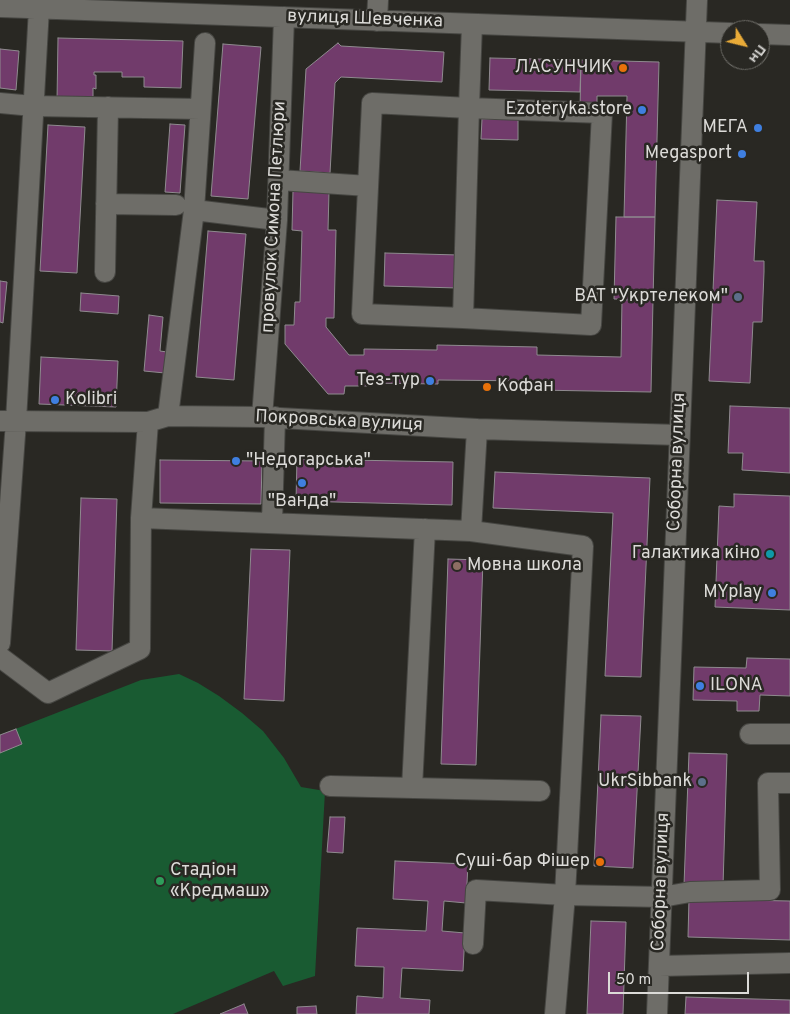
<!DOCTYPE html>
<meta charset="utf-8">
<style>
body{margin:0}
#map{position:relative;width:790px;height:1014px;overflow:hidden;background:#292823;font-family:Overpass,sans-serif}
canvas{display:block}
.north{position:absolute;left:720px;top:20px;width:50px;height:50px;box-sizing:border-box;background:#292823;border:1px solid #71706b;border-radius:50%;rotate:126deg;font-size:14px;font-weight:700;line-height:20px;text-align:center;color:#dcdbd8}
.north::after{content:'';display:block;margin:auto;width:18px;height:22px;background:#e9ab38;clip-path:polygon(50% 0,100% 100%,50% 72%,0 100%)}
.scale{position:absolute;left:608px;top:972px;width:141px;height:22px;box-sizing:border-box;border:2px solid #dcdbd8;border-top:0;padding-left:6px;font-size:15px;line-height:18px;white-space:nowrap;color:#dcdbd8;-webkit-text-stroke:4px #292823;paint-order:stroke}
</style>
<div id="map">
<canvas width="790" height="1014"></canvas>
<div class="north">Пн</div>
<div class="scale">50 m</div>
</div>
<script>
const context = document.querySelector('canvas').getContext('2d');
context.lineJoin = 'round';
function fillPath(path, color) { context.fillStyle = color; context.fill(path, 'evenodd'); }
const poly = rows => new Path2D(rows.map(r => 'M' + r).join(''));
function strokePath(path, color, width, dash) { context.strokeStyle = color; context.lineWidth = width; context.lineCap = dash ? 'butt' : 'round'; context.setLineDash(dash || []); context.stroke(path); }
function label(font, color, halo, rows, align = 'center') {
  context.font = font + ' Overpass,sans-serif'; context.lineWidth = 5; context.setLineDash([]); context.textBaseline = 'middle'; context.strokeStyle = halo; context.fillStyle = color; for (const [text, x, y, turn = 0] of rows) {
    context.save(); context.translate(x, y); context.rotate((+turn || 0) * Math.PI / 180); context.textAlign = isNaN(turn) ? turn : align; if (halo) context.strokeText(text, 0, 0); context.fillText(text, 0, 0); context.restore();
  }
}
fillPath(poly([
 [179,674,198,683,219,696,242,713,263,731,284,758,301,787,325,791,315,976,283,986,274,971,173,1014,0,1014,0,735,141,680]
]), '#195b32');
const building = poly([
 [58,38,183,41,181,88,144,87,144,77,122,77,122,72,94,72,94,75,96,75,96,89,93,88,93,102,57,101,58,38],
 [338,43,341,46,444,52,442,82,341,77,335,83,330,173,300,171,306,69,338,43],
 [223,44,261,47,248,199,211,196,223,44],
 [0,49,19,51,16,90,0,88,0,49],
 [490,58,581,60,580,92,489,90,490,58],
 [581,60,659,62,655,217,624,217,627,96,597,96,597,111,580,110,581,60],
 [482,119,518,119,518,140,481,139,482,119],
 [170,124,185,125,180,193,165,192,170,124],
 [48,125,85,127,77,273,40,271,48,125],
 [293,191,329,192,328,230,336,230,334,318,326,318,326,327,349,355,364,355,364,349,437,350,437,345,537,347,537,355,621,357,622,300,653,300,651,392,534,390,534,381,438,380,438,384,367,383,367,386,345,386,344,394,328,394,285,344,285,325,294,325,295,302,300,302,302,231,292,230,293,191],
 [717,200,757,202,754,261,764,261,764,272,762,322,753,322,750,383,709,381,717,200],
 [616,217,655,217,653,300,614,299,616,217],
 [208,231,246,234,234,380,196,377,208,231],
 [385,253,459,255,458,288,384,286,385,253],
 [0,281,7,282,3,323,0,322,0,281],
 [81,293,119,296,118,314,80,311,81,293],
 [149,315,163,317,160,351,167,352,165,373,144,371,149,315],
 [41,357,118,361,116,407,39,404,41,357],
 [730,406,790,408,790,473,742,470,743,453,728,453,730,406],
 [297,459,453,462,452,505,296,501,297,459],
 [160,460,262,461,261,504,160,503,160,460],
 [495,472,650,478,641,677,605,676,613,513,493,508,495,472],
 [734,494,790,496,790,610,715,607,719,506,734,507,734,494],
 [81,498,117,499,112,651,76,650,81,498],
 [251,549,290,550,284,701,244,699,251,549],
 [448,559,483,560,476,765,441,764,448,559],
 [747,658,790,659,790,696,760,695,759,711,737,711,737,701,693,700,694,667,746,668,747,658],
 [601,715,641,716,633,868,594,866,601,715],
 [16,729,22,744,0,753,0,735,16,729],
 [689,753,727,754,723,886,684,885,689,753],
 [330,817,345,817,343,853,327,852,330,817],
 [395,861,468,864,466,903,444,901,442,931,465,933,463,971,402,968,400,998,430,1000,429,1014,356,1014,357,996,383,998,384,967,355,966,357,928,426,931,428,901,393,899,395,861],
 [689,899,790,901,790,940,688,937,689,899],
 [591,921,626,922,623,1014,587,1014,591,921],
 [686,997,790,1000,790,1014,685,1014,686,997],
 [244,1004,248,1014,220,1014,244,1004],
 [316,1006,317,1014,297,1014,297,1007,316,1006]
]);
fillPath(building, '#713b6b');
strokePath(building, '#8f8b8f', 1);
const minor = poly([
 [0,7,730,33],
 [377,21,378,0],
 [760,34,790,35],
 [0,103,33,106,200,109],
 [279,180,368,186],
 [106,204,176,205],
 [194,210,277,220],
 [105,272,108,107],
 [463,318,362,314,372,103,469,108,602,113,591,325,463,318,469,108,472,24],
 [168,416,194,210,205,43],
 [262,417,277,220,284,17],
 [0,421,148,422,168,416,262,417,477,429,679,435],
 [148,422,141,518,471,531],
 [272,523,275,417],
 [0,643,16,421,39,8],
 [0,657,48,693,140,649,141,518],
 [750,734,790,734],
 [330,786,540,791],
 [412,788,425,529],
 [473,944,476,890,565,895,583,546,471,531,477,429],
 [659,966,790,963],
 [555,1014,565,895,662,897,690,892,770,890,768,783,790,783],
 [657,1014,697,0]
]);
strokePath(minor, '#464642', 22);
strokePath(minor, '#6e6d68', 20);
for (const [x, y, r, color] of [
 [623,68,5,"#e8710a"],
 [642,110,5,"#3f7fe0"],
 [758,128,5,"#3f7fe0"],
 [742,154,5,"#3f7fe0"],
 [738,297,5,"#5c6f8a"],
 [430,381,5,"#3f7fe0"],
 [487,387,5,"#e8710a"],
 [55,400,5,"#3f7fe0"],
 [236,461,5,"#3f7fe0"],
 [302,483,5,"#3f7fe0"],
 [770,554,5,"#0f9aa8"],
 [457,566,5,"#8d6e63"],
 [772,593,5,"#3f7fe0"],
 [700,686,5,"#3f7fe0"],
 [702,782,5,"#5c6f8a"],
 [600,862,5,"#e8710a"],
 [160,881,5,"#2e9e5b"]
]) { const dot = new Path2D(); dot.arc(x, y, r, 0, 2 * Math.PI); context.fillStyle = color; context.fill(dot); strokePath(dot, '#292823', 2); }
label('18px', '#dcdbd8', '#292823', [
 ["вулиця Шевченка",365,20,2],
 ["провулок Симона Петлюри",275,217,-87],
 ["Покровська вулиця",339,422,3],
 ["Соборна вулиця",678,462,-88],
 ["Соборна вулиця",662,882,-88]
]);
label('18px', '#dcdbd8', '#292823', [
 ["ЛАСУНЧИК",613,68],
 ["Ezoteryka.store",632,110],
 ["МЕГА",748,128],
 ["Megasport",732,154],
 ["ВАТ \"Укртелеком\"",728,297],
 ["Тез-тур",420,381],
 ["Кофан",497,387,"left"],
 ["Kolibri",65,400,"left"],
 ["\"Недогарська\"",246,461,"left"],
 ["\"Ванда\"",302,502,"center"],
 ["Галактика кіно",760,554],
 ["Мовна школа",467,566,"left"],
 ["MYplay",762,593],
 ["ILONA",710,686,"left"],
 ["UkrSibbank",692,782],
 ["Суші-бар Фішер",590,862],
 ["Стадіон",170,871,"left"],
 ["«Кредмаш»",170,892,"left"]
], 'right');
</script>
